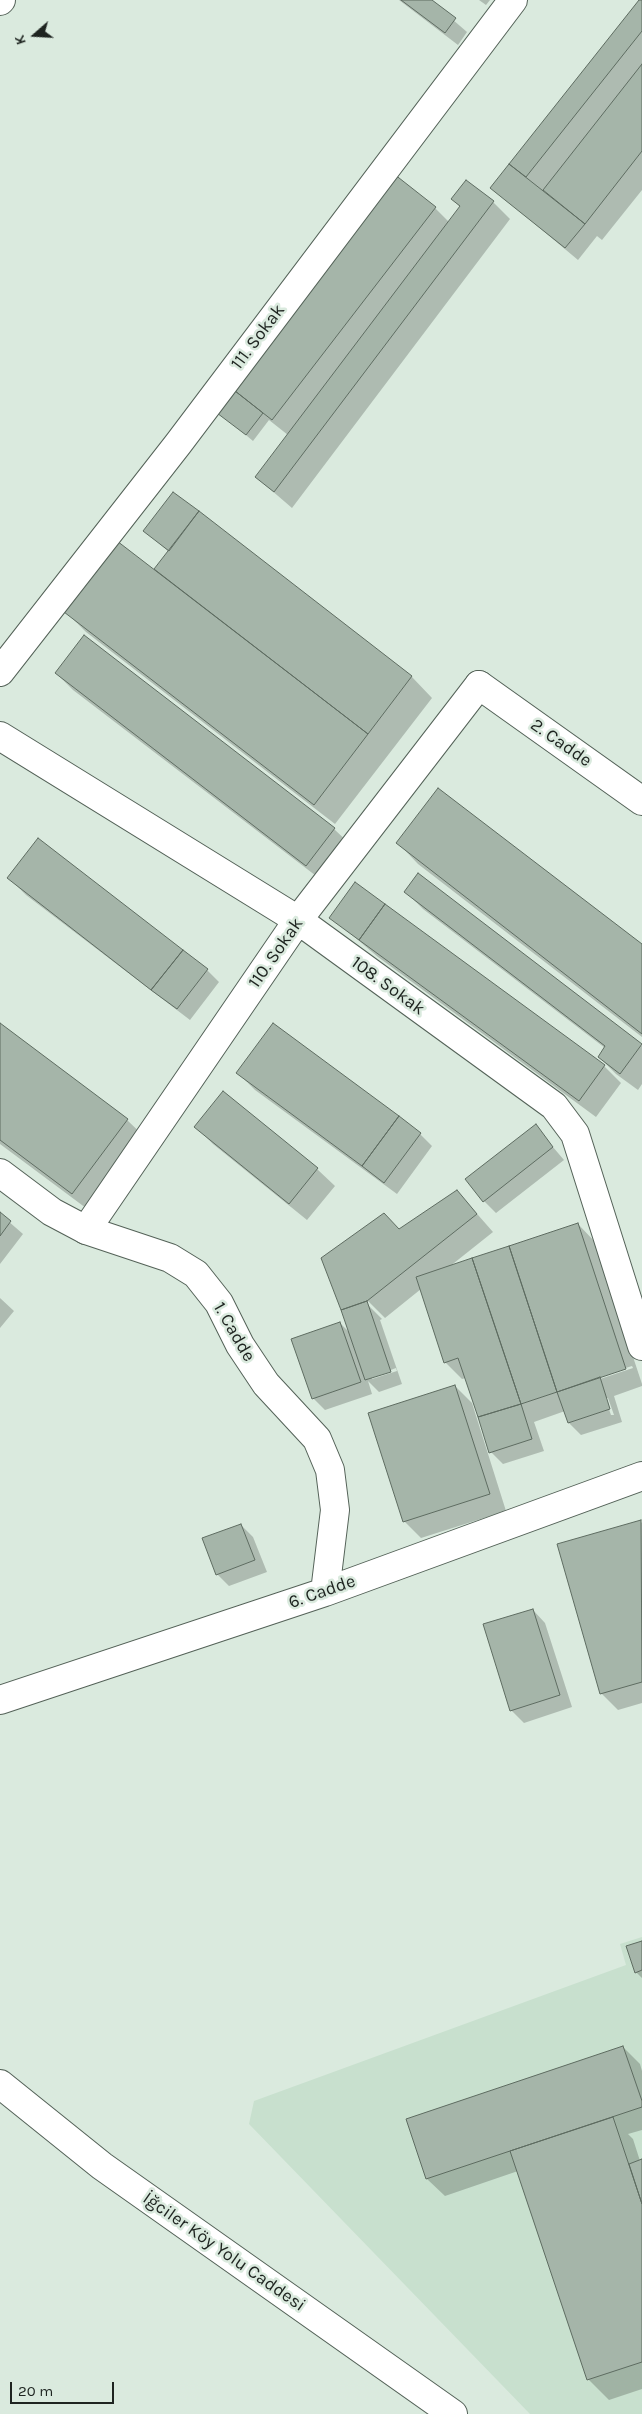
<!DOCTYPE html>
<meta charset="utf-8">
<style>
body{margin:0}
#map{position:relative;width:642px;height:2414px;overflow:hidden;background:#daeade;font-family:Karla,sans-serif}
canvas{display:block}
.north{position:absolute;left:10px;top:10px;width:50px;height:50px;-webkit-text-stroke:4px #daeade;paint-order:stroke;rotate:251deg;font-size:14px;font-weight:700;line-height:20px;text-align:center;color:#1e2420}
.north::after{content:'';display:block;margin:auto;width:18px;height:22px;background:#1e2420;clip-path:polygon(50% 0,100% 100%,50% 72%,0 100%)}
.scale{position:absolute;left:10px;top:2382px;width:104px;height:22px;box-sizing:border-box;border:2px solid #1e2420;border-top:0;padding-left:6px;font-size:15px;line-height:18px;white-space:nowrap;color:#1e2420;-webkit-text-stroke:4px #daeade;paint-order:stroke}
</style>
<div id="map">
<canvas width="642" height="2414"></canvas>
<div class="north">K</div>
<div class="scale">20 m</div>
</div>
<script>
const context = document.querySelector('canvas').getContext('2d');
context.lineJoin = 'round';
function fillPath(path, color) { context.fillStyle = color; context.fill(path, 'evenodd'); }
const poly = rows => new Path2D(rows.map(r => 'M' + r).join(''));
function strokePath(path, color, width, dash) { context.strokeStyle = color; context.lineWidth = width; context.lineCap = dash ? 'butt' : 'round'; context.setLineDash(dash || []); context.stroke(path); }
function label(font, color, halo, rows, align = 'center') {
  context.font = font + ' Karla,sans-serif'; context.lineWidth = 5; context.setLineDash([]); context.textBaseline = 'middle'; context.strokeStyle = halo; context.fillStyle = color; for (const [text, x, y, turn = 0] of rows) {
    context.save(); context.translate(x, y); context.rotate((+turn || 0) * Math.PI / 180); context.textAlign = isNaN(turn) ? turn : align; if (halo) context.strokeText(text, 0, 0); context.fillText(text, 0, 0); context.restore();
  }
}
fillPath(poly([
 [642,1937,642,2414,530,2414,249,2124,254,2101,626,1965,620,1944]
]), '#c8e0ce');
fillPath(poly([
 [399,0,430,0,467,32,458,45],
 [479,0,490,0,486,5],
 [640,0,642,0,642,190,602,240,597,236,578,260,492,188],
 [452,199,493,202,510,219,292,508,256,477,288,435,269,420,253,441,215,409,435,208,449,222,460,207],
 [173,494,412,677,432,698,335,824,86,632,65,611,154,571,169,552,145,531],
 [56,673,334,829,352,846,324,882,73,690],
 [398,843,642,946,642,1037,418,864],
 [419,875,642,1046,642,1084,638,1090,616,1074,599,1057,605,1048,423,909,406,892],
 [9,878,207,970,219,982,190,1020,26,895],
 [331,917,604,1066,621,1083,596,1117,378,957],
 [0,1025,127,1120,148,1140,94,1214,0,1144],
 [238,1073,420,1134,432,1146,397,1194,255,1090],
 [224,1093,317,1169,335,1186,307,1220,213,1144,196,1127],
 [535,1126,564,1160,496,1213,484,1201],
 [457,1191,493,1232,449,1267,578,1224,595,1242,642,1384,642,1386,614,1396,622,1422,581,1435,569,1423,565,1411,534,1422,544,1451,503,1464,491,1452,466,1378,462,1379,445,1362,421,1289,385,1318,365,1298,365,1302,382,1319,380,1320,402,1384,379,1392,368,1381,372,1394,325,1410,313,1398,293,1340,340,1323,351,1334,323,1259,384,1215,400,1231],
 [632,1366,633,1368,600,1379,598,1377],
 [396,1368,397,1371,372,1379,372,1377],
 [605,1398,608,1398,614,1415,611,1415],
 [0,1214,23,1234,0,1264],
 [0,1298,14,1311,0,1328],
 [455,1386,472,1403,506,1511,421,1538,404,1521],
 [640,1521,642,1523,642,1703,618,1710,601,1693],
 [241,1525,253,1537,267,1572,229,1586,217,1574],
 [533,1610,545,1623,572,1707,524,1723,511,1710],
 [642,1942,642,1978,636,1972],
 [623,2047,640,2064,642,2071,642,2130,628,2134,633,2139,640,2161,642,2160,642,2389,609,2400,589,2380,518,2171,445,2196,427,2179,407,2119]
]), '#0003');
const building = poly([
 [401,0,432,0,456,18,445,33,401,0],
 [639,0,642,0,642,31,526,177,509,164,639,0],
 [642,64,642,151,585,224,543,190,642,64],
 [509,164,585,224,565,248,490,188,509,164],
 [394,174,436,207,272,420,230,387,394,174],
 [466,180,494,201,274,492,255,477,460,206,451,199,466,180],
 [230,387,263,413,246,435,213,410,230,387],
 [173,492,199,511,169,551,143,531,173,492],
 [199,511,412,676,368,734,154,569,199,511],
 [117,541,368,734,314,805,64,612,117,541],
 [84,635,335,828,306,866,55,673,84,635],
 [438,788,642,944,642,1034,396,843,438,788],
 [38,838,183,950,151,990,7,878,38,838],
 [418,873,642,1044,620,1074,598,1057,605,1046,404,892,418,873],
 [355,882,385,904,359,940,329,918,355,882],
 [385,904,605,1065,579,1101,359,940,385,904],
 [183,950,208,969,177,1009,151,990,183,950],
 [0,1023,128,1119,72,1194,0,1140,0,1023],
 [273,1023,399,1116,362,1166,236,1073,273,1023],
 [223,1091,318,1168,289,1204,194,1127,223,1091],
 [399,1116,421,1133,384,1183,362,1166,399,1116],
 [536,1124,553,1147,483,1202,465,1179,536,1124],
 [457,1190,477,1214,367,1301,341,1310,321,1258,384,1213,399,1229,457,1190],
 [0,1212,11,1221,0,1236,0,1212],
 [578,1223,626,1369,557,1392,509,1246,578,1223],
 [509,1246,557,1392,521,1404,472,1258,509,1246],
 [472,1258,521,1404,478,1417,458,1358,444,1363,416,1277,472,1258],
 [367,1301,391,1372,365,1380,341,1310,367,1301],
 [340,1322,361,1382,312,1399,291,1339,340,1322],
 [600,1377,610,1409,568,1423,557,1392,600,1377],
 [455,1385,490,1494,403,1522,368,1413,455,1385],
 [521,1404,532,1439,489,1453,478,1417,521,1404],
 [641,1520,642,1682,600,1694,557,1544,641,1520],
 [241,1524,255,1560,216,1575,202,1538,241,1524],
 [533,1609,560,1695,510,1711,483,1624,533,1609],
 [642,1941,642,1970,635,1973,626,1946,642,1941],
 [623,2046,642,2101,642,2107,426,2179,406,2119,623,2046],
 [613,2117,642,2204,642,2362,587,2380,510,2151,613,2117],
 [642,2159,642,2204,629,2164,642,2159]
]);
fillPath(building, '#a5b5a9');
strokePath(building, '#5e6c61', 1);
const minor = poly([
 [0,1,1,0],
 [0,672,178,444,513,0],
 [0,736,298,920,554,1106,575,1134,642,1346],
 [86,1230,298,920,479,685]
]);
const tertiary = poly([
 [479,685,642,801],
 [0,1173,52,1212,86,1230,170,1258,196,1274,219,1303,240,1345,266,1384,317,1439,330,1470,335,1510,325,1592],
 [0,1700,325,1592,642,1476],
 [0,2084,102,2166,453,2414]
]);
strokePath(minor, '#546258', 30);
strokePath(tertiary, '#546258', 30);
strokePath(minor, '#fff', 28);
strokePath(tertiary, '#fff', 28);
label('18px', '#1e2420', '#daeade', [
 ["111. Sokak",258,337,-53],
 ["2. Cadde",561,743,35],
 ["110. Sokak",276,953,-55],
 ["108. Sokak",388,986,36],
 ["1. Cadde",234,1332,60],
 ["6. Cadde",322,1592,-19],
 ["İğciler Köy Yolu Caddesi",224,2252,35]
]);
</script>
